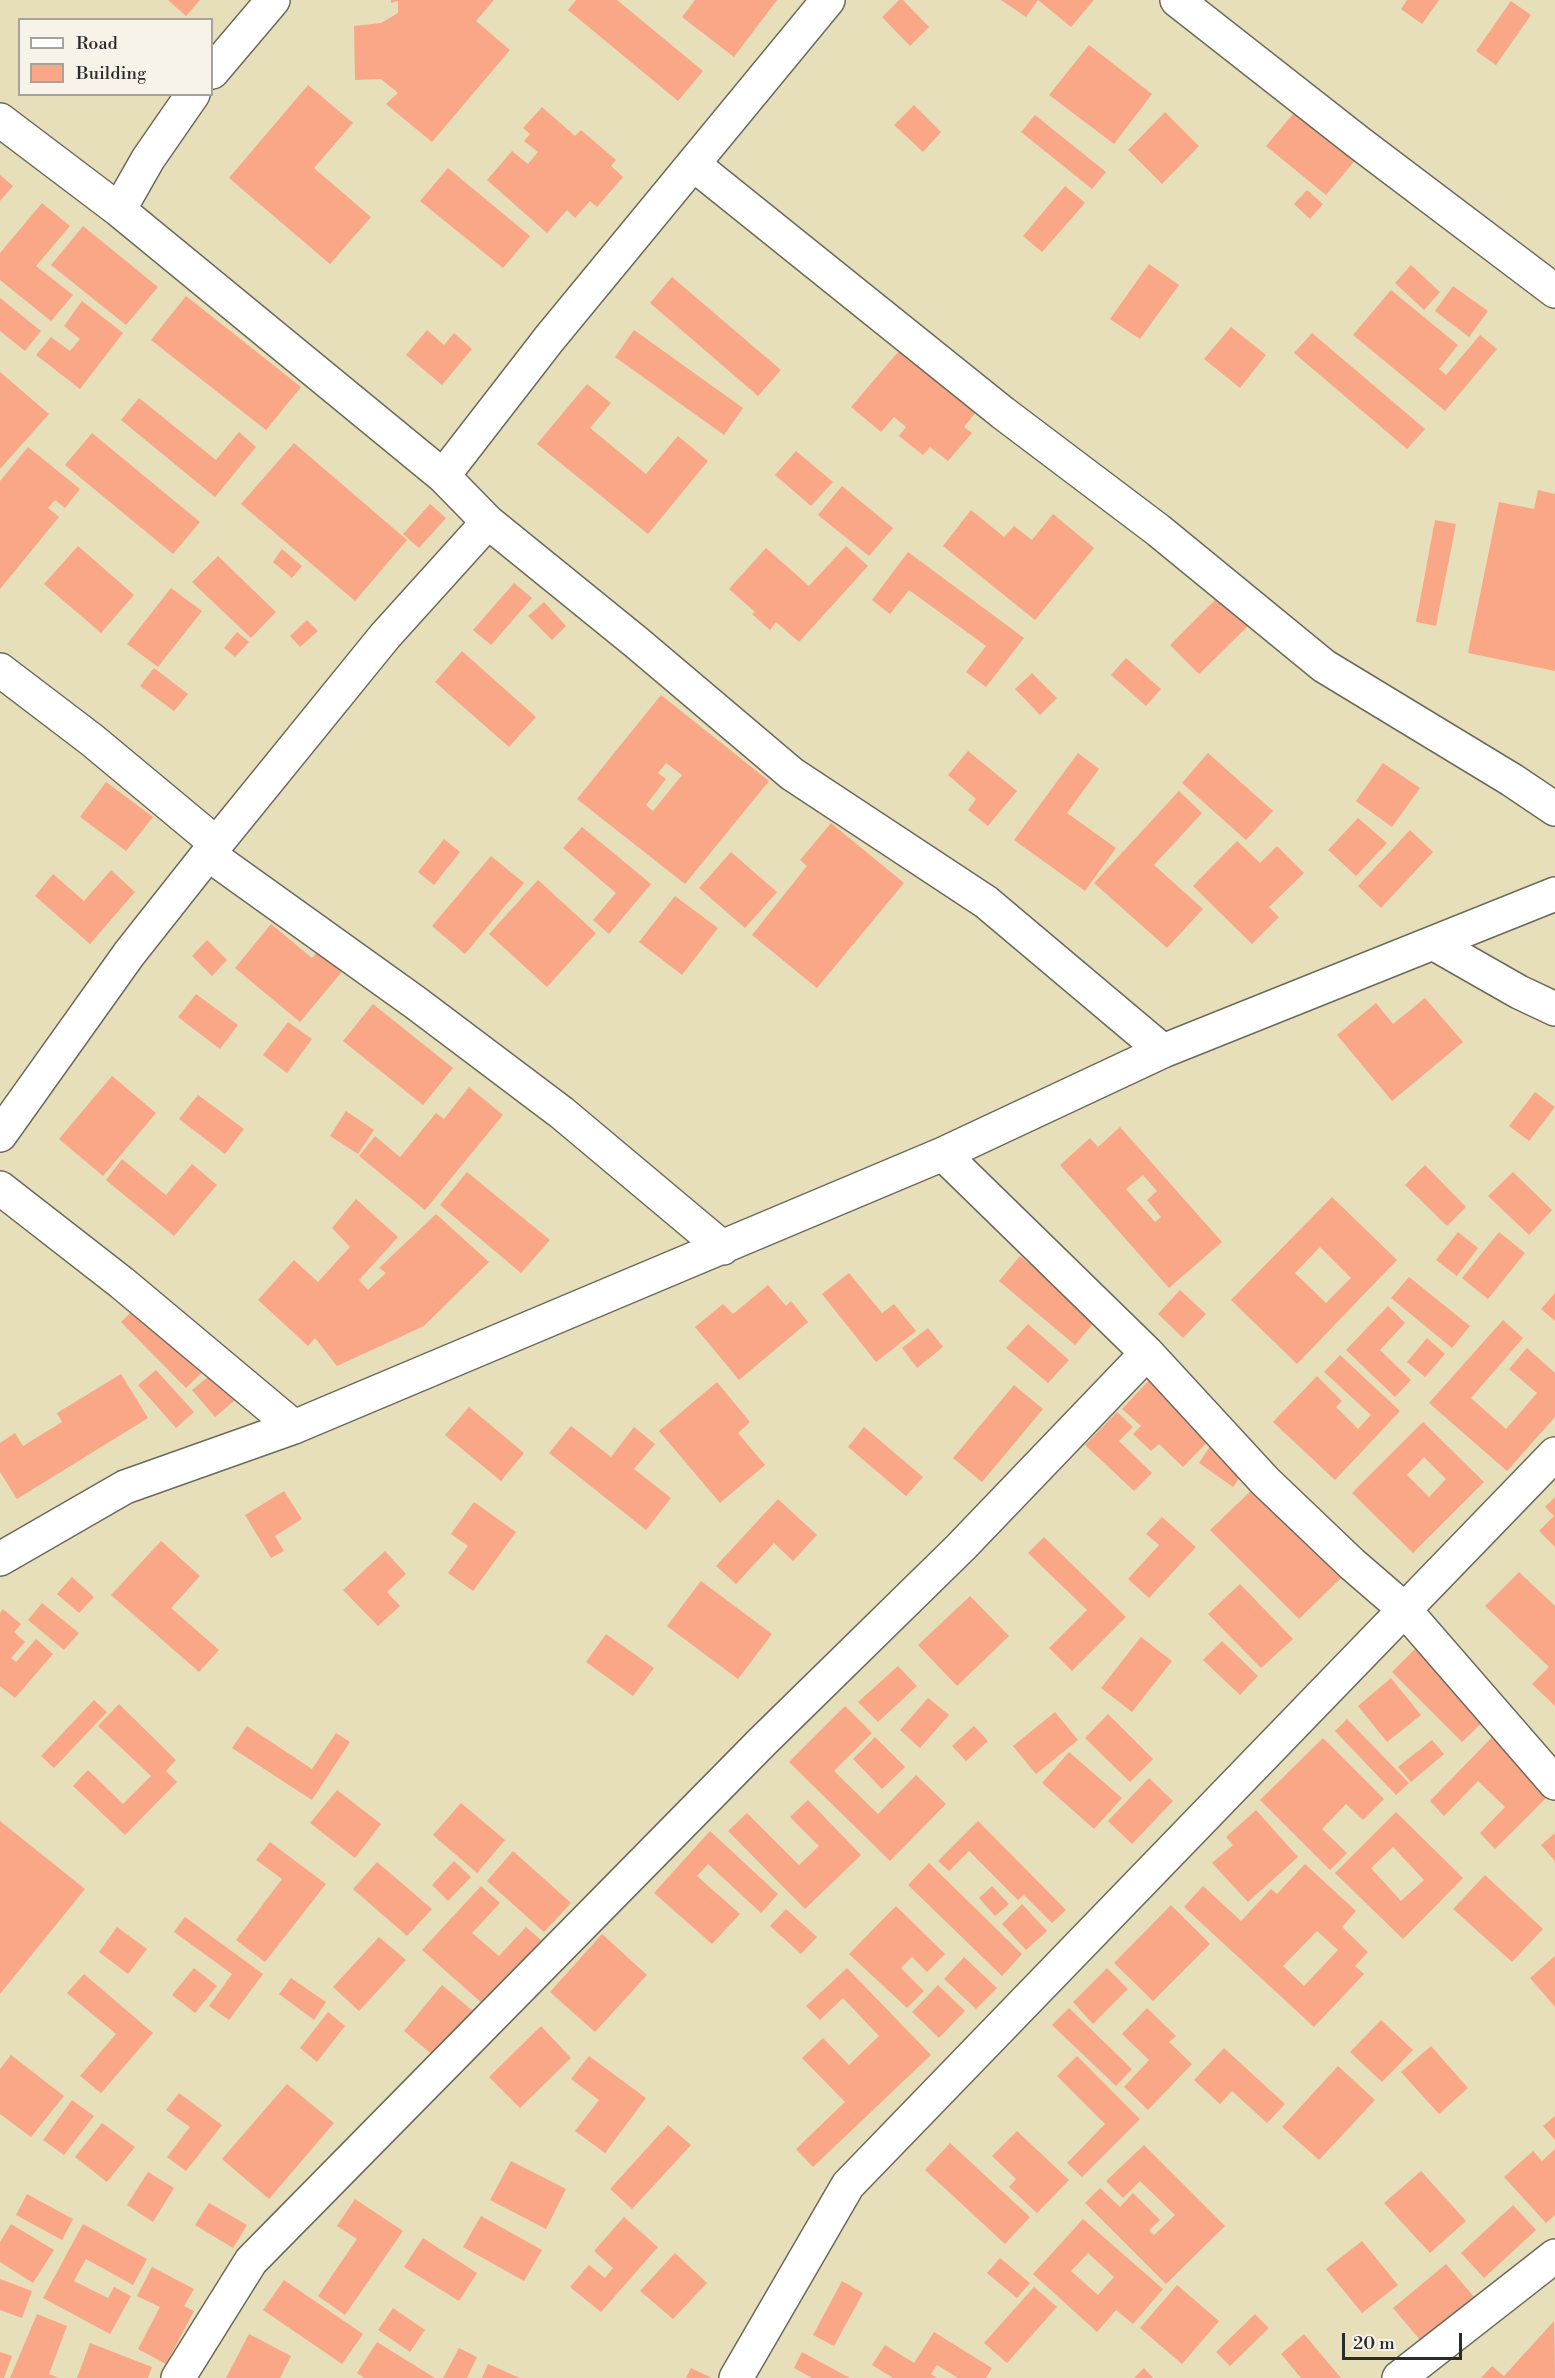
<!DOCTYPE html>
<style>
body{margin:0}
#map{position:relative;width:1555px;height:2378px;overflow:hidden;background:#e6dfba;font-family:"Libre Bodoni",serif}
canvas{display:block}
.legend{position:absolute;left:18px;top:18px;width:195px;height:78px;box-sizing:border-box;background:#f7f3e8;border:2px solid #a5a39c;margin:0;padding:8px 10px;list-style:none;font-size:18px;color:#2b2b2b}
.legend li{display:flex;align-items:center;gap:12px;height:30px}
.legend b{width:30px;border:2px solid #a5a39c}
.scale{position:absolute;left:1342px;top:2333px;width:120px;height:27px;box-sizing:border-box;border:3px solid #2b2b2b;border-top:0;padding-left:8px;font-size:18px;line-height:21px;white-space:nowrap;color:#2b2b2b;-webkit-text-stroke:4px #f7f3e8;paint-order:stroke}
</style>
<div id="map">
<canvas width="1555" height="2378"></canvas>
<ul class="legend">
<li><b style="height:8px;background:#fff"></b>Road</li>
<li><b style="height:16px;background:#f9a787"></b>Building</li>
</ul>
<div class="scale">20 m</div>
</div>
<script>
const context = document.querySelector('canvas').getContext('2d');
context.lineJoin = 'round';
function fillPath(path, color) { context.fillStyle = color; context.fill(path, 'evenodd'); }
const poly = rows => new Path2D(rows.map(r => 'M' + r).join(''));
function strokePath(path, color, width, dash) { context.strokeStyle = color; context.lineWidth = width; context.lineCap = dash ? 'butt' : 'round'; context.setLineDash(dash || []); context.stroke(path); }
fillPath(poly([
 [168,0,200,0,186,16],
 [391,0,494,0,476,21,510,50,432,142,386,104,398,93,381,79,355,80,354,26,381,23,398,13,398,1,391,3],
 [576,0,617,0,703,71,678,101,568,10],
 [695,0,777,0,734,57,682,17],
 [899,0,903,0,929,27,910,46,882,17],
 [1001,0,1094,0,1071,27,1038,0,1026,17],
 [1407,0,1439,0,1422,24,1401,9],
 [1511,1,1531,15,1496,65,1476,51],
 [1089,45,1152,94,1114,144,1049,95],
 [308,85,353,123,314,168,371,217,330,264,229,178],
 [914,105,941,132,923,152,894,125],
 [542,107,575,136,581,130,616,160,611,166,623,177,597,207,590,201,575,218,567,210,547,233,487,180,512,151,528,164,538,152,524,141,530,134,523,128],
 [1298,108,1358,157,1326,195,1266,146],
 [1165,112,1199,146,1162,184,1128,150],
 [1035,115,1106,172,1092,189,1021,132],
 [448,168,530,236,503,268,420,201],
 [0,175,13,186,0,201],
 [1065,186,1085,203,1042,252,1023,236],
 [1307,190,1323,204,1310,219,1294,204],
 [42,203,70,226,36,266,73,295,51,321,0,280,0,253],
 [83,226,158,287,126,325,51,265],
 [1149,264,1179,285,1140,339,1110,319],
 [1411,265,1440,292,1424,310,1395,283],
 [672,277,781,370,758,396,650,303],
 [1453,286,1488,311,1469,337,1435,311],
 [1391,290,1458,345,1439,369,1446,375,1480,335,1497,349,1445,411,1353,335],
 [186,296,301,387,266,430,151,340],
 [0,298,41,331,25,351,0,331],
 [82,301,123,333,80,389,36,355,51,337,70,351,80,339,64,326],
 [1231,327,1266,355,1240,388,1204,359],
 [427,330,444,345,454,333,472,349,442,385,406,355],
 [634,330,743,408,724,435,615,357],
 [1312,333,1425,429,1407,449,1294,353],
 [904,345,980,407,964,427,972,433,948,461,930,447,923,455,899,436,906,427,894,417,881,432,851,407],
 [0,372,49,414,0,469],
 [587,384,611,403,590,428,646,474,678,436,708,461,648,534,537,444],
 [139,398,216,460,239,432,256,447,215,497,121,420],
 [92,433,200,522,173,554,65,465],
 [294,443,407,540,355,601,241,504],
 [28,447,80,489,65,508,55,500,48,508,59,517,0,589,0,481],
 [796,451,833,482,811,506,775,475],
 [842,486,893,528,869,556,818,515],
 [1538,490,1555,494,1555,671,1468,653,1499,502,1534,509],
 [430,504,446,518,419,548,403,534],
 [971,510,1004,537,1014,526,1032,540,1053,514,1094,548,1035,620,943,546],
 [1435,520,1456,524,1436,626,1416,622],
 [78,546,134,595,101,633,44,584],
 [846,546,868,566,799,642,776,622,770,630,752,614,755,612,729,589,766,548,809,586],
 [282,549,302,566,292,578,273,562],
 [908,552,1024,638,986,687,966,672,986,646,909,590,890,614,872,600],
 [218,556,276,612,251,638,192,582],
 [514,583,532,598,491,645,473,630],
 [171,588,202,611,158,667,127,644],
 [1218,597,1248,626,1199,674,1170,645],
 [544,602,566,626,552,640,528,616],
 [307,620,318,631,300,647,290,636],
 [237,632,249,642,235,657,224,648],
 [462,651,536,717,509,747,435,682],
 [1126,658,1161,689,1146,706,1111,675],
 [154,668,188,694,174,711,140,686],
 [1032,673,1057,698,1040,715,1015,689],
 [661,695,769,781,685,884,577,799],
 [666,763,682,775,653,811,646,805,666,779,658,773],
 [968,751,1017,791,988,826,968,810,976,799,948,775],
 [1078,753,1099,769,1067,813,1116,848,1085,891,1014,840],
 [1208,753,1273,811,1246,840,1182,783],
 [1383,763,1420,788,1392,827,1356,801],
 [106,782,153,817,126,851,80,817],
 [1179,791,1202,813,1154,865,1203,909,1167,948,1094,883],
 [1358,818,1387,843,1356,876,1328,850],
 [831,823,904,883,817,988,752,935,807,866,800,860],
 [582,827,651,884,609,934,593,920,616,893,563,848],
 [1410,830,1433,852,1381,908,1358,886],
 [444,839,460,852,434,885,418,872],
 [1237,841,1260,863,1277,846,1304,873,1269,907,1279,917,1252,944,1193,886],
 [731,852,777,892,745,928,699,888],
 [491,856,524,883,465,954,432,926],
 [111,870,135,892,90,944,35,896,53,874,84,901],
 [538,880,596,933,547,987,489,934],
 [675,896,718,928,682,975,639,942],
 [271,924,312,958,320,948,345,968,300,1022,235,968],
 [207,940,227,960,212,976,192,956],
 [196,994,238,1025,220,1049,178,1017],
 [1425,998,1463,1042,1392,1101,1337,1035,1376,1003,1393,1024],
 [373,1004,453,1068,423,1105,343,1041],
 [288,1022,312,1039,287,1073,263,1055],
 [112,1076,156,1113,103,1176,59,1139],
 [469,1087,503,1115,425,1210,359,1156,375,1136,400,1157,436,1113,444,1119],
 [1535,1092,1555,1107,1529,1141,1509,1126],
 [198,1095,244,1129,225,1154,179,1119],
 [346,1111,374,1130,358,1154,330,1136],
 [1120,1127,1222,1242,1169,1288,1060,1165,1090,1138,1098,1147],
 [1143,1175,1157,1191,1147,1200,1161,1217,1155,1222,1126,1189],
 [122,1159,166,1195,192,1164,217,1185,174,1236,106,1180],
 [1425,1165,1466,1207,1447,1226,1405,1185],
 [467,1172,550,1240,521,1273,440,1205],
 [1513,1172,1552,1210,1529,1235,1488,1196],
 [1332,1197,1397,1260,1297,1364,1231,1300],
 [1320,1247,1351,1278,1326,1303,1295,1273],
 [356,1199,398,1237,359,1280,368,1290,386,1273,379,1268,436,1214,489,1262,424,1326,337,1366,315,1338,308,1346,258,1300,294,1260,318,1282,350,1247,332,1228],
 [1458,1232,1478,1248,1457,1276,1436,1260],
 [1499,1232,1525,1253,1488,1299,1462,1278],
 [1020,1256,1096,1320,1075,1345,999,1281],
 [849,1273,882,1313,894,1304,916,1331,876,1362,822,1294],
 [1409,1277,1470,1326,1452,1348,1391,1298],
 [768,1285,786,1306,791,1301,808,1322,739,1380,695,1327,723,1304,733,1314],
 [1180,1290,1206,1314,1183,1338,1158,1314],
 [1555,1293,1555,1321,1541,1309],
 [146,1297,211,1364,186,1388,121,1322],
 [1388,1306,1405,1323,1380,1350,1411,1380,1395,1397,1346,1350],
 [1503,1320,1523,1338,1471,1398,1506,1429,1537,1393,1509,1369,1527,1348,1555,1373,1555,1417,1507,1471,1429,1403],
 [1028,1324,1069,1360,1048,1383,1006,1348],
 [928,1328,943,1347,917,1368,902,1348],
 [1427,1338,1445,1354,1425,1377,1407,1362],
 [1340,1355,1400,1411,1335,1480,1273,1422,1317,1376,1342,1401,1336,1407,1358,1429,1371,1415,1324,1372],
 [230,1359,253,1385,215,1417,192,1390],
 [156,1370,194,1412,176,1428,138,1385],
 [121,1374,148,1418,17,1499,0,1472,0,1443,15,1433,23,1446,62,1422,57,1413],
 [1152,1377,1214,1435,1183,1467,1159,1444,1151,1451,1133,1434,1141,1426,1122,1409],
 [717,1382,750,1422,738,1433,765,1465,720,1503,659,1431],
 [1014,1385,1043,1409,982,1482,953,1458],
 [469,1407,524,1453,501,1481,445,1435],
 [1117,1412,1133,1427,1119,1441,1152,1473,1134,1491,1085,1445],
 [1423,1422,1484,1482,1413,1553,1352,1493],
 [1424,1457,1446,1479,1429,1497,1407,1475],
 [571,1426,611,1457,634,1427,655,1444,634,1469,671,1498,646,1530,549,1453],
 [864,1427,923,1477,906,1496,848,1447],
 [1220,1431,1255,1455,1233,1487,1199,1463],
 [1257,1485,1345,1574,1299,1619,1210,1530],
 [284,1491,302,1519,275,1536,284,1551,271,1558,245,1515],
 [1555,1497,1555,1547,1539,1531,1554,1516,1545,1507],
 [778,1499,817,1535,793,1561,774,1543,736,1584,716,1566],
 [474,1502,516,1532,473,1591,448,1573,468,1546,451,1534],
 [1162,1517,1196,1547,1149,1598,1128,1579,1159,1545,1146,1534],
 [1044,1537,1126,1617,1072,1671,1049,1648,1087,1610,1028,1553],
 [161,1541,200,1576,171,1608,219,1650,199,1672,111,1595],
 [385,1551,406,1574,387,1592,400,1606,378,1626,343,1590],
 [1519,1572,1555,1606,1555,1706,1532,1684,1549,1667,1485,1606],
 [72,1577,94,1597,79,1613,57,1594],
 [701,1581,772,1634,738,1679,667,1626],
 [1240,1584,1293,1639,1261,1668,1208,1614],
 [970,1596,1009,1636,957,1686,918,1645],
 [42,1603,79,1633,64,1650,28,1620],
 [3,1609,21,1624,14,1632,25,1642,11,1658,16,1662,36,1639,53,1654,15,1698,0,1686,0,1613],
 [606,1634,654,1668,633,1696,586,1662],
 [1141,1637,1172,1661,1132,1712,1101,1688],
 [1222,1641,1258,1676,1240,1695,1203,1660],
 [1419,1645,1490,1715,1462,1742,1392,1672],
 [898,1666,917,1686,878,1722,858,1702],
 [1391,1678,1421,1715,1387,1742,1358,1706],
 [928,1698,949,1715,920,1748,900,1730],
 [94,1700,107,1712,54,1768,41,1756],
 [119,1704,176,1760,166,1771,177,1782,125,1835,73,1786,88,1770,123,1804,151,1776,98,1726],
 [845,1706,872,1733,834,1771,878,1814,916,1775,946,1804,890,1861,789,1762],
 [1055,1712,1078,1740,1036,1774,1013,1746],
 [1108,1714,1153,1759,1130,1782,1085,1738],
 [1347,1719,1409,1783,1396,1795,1335,1731],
 [247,1726,312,1769,336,1733,350,1742,312,1800,232,1748],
 [974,1726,988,1741,966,1761,952,1746],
 [1497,1732,1555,1789,1495,1849,1480,1833,1505,1807,1478,1781,1444,1816,1430,1801],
 [875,1737,905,1767,882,1789,853,1759],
 [1323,1738,1384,1799,1363,1820,1346,1804,1322,1829,1347,1853,1330,1870,1260,1800],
 [1432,1740,1444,1754,1411,1782,1398,1767],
 [1069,1752,1122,1798,1094,1829,1042,1783],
 [1149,1778,1173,1801,1132,1844,1108,1821],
 [337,1790,381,1824,355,1858,310,1823],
 [808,1800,861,1855,805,1909,728,1831,747,1813,799,1865,819,1846,790,1817],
 [461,1803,505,1840,477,1873,433,1835],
 [1256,1810,1298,1857,1248,1902,1212,1863,1233,1845,1226,1837],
 [1396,1812,1463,1878,1403,1939,1335,1873],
 [1393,1847,1424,1880,1401,1901,1371,1868],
 [0,1821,85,1889,0,1994],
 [978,1821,1066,1910,1052,1923,1024,1895,1018,1900,969,1851,949,1871,938,1861],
 [710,1831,778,1894,761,1913,708,1864,697,1876,740,1914,712,1944,654,1893],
 [1555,1833,1555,1861,1541,1845],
 [270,1842,326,1884,265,1962,236,1940,282,1879,256,1860],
 [513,1851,571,1903,544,1932,487,1881],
 [454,1861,471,1877,448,1901,432,1885],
 [377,1862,432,1909,407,1936,353,1889],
 [929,1863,1022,1954,1002,1976,908,1885],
 [1305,1864,1356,1911,1342,1927,1368,1952,1355,1966,1364,1974,1314,2027,1184,1907,1203,1886,1241,1921,1271,1889,1277,1894],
 [1317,1931,1338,1950,1304,1986,1283,1966],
 [1485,1875,1543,1929,1512,1962,1453,1909],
 [481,1886,500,1903,472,1933,499,1956,526,1927,541,1940,483,2004,422,1950],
 [992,1886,1009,1904,995,1916,979,1898],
 [1022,1904,1047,1931,1026,1950,1002,1924],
 [1171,1905,1210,1944,1153,2001,1114,1963],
 [896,1906,945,1954,927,1972,912,1957,901,1968,924,1991,907,2008,849,1954],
 [786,1909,817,1937,801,1954,770,1926],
 [185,1917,263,1974,229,2020,209,2006,232,1974,174,1932],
 [117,1927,147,1949,128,1974,99,1952],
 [602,1934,647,1975,595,2032,550,1992],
 [379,1937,406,1960,359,2011,333,1987],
 [1555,1956,1555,2007,1530,1978],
 [964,1957,997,1988,976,2009,944,1979],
 [194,1968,217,1986,195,2013,172,1995],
 [847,1968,931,2055,813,2167,796,2149,845,2102,802,2058,823,2038,849,2065,879,2036,843,1998,820,2020,806,2006],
 [1107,1968,1128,1989,1093,2024,1073,2002],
 [84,1974,153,2033,101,2093,80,2076,116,2034,67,1993],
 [291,1978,326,2002,314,2020,279,1994],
 [442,1985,473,2011,434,2056,404,2031],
 [938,1985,965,2011,939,2038,912,2012],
 [1069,2008,1132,2069,1116,2086,1052,2025],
 [1147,2008,1176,2036,1169,2042,1192,2064,1148,2110,1124,2087,1149,2060,1122,2034],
 [328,2012,345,2026,317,2062,300,2048],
 [1381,2020,1413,2050,1382,2082,1350,2052],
 [541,2026,571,2058,520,2108,489,2077],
 [1431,2046,1468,2088,1439,2114,1401,2072],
 [1224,2048,1285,2104,1267,2123,1232,2091,1220,2104,1194,2080],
 [11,2055,64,2096,31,2137,0,2114,0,2069],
 [589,2056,646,2098,605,2153,575,2131,599,2100,571,2079],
 [1077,2056,1140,2119,1082,2177,1067,2163,1105,2124,1057,2076],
 [1338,2066,1375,2100,1319,2160,1282,2127],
 [287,2084,334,2123,269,2199,222,2159],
 [179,2093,222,2125,186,2171,167,2157,190,2127,166,2110],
 [72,2100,94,2116,64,2155,43,2140],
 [1555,2116,1555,2140,1543,2126],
 [102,2123,135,2147,107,2182,75,2157],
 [668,2125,691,2145,632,2209,610,2189],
 [1017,2131,1069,2180,1037,2213,1009,2187,1016,2179,992,2156],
 [950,2143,1030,2217,1005,2244,925,2170],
 [1144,2145,1225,2226,1166,2284,1085,2203,1100,2188,1120,2207,1133,2193,1160,2220,1149,2230,1154,2235,1175,2215,1140,2181,1123,2198,1106,2181],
 [1555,2149,1555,2215,1546,2223,1504,2177,1533,2151,1542,2161],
 [511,2161,566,2189,546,2229,490,2200],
 [1421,2171,1466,2221,1430,2253,1384,2203],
 [148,2172,174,2188,153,2222,127,2205],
 [27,2194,73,2219,62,2240,16,2215],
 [355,2199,403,2231,345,2315,318,2296,357,2239,337,2226],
 [209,2203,247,2225,233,2248,195,2225],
 [1513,2205,1536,2230,1484,2278,1461,2253],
 [481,2216,542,2250,524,2281,463,2247],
 [624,2217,658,2247,601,2312,570,2287,589,2265,605,2278,613,2268,594,2251],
 [1083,2219,1163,2289,1133,2324,1116,2310,1097,2332,1033,2274],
 [1088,2253,1114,2277,1098,2295,1071,2271],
 [11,2224,54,2250,33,2283,0,2262,0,2242],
 [83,2224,147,2259,133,2285,86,2259,74,2281,108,2298,114,2287,131,2296,110,2334,43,2298],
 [423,2238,477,2273,459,2301,404,2267],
 [1362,2241,1398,2285,1362,2313,1326,2269],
 [675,2253,707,2283,673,2319,640,2291],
 [1000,2258,1030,2283,1017,2298,987,2273],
 [1446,2264,1474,2297,1421,2341,1393,2308],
 [152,2267,194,2289,184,2306,194,2311,166,2364,138,2349,160,2307,137,2296],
 [0,2279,32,2291,22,2318,0,2310],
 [284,2280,363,2334,342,2364,263,2310],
 [842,2281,863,2293,834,2346,813,2335],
 [1177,2285,1219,2321,1182,2364,1140,2328],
 [1034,2287,1057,2307,1007,2363,984,2343],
 [393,2308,425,2330,410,2352,378,2330],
 [37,2314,67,2326,49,2374,59,2378,10,2378],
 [1255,2314,1269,2328,1230,2366,1216,2352],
 [1554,2321,1555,2378,1481,2378,1492,2366,1504,2376],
 [934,2332,992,2368,986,2378,958,2378,937,2365,931,2374,937,2378,893,2378,872,2365,885,2345,914,2363],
 [249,2334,291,2356,280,2378,226,2378],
 [1304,2334,1341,2378,1301,2378,1281,2354],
 [377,2342,435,2378,364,2378,357,2373],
 [90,2343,152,2367,148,2378,77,2378],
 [459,2348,477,2357,467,2378,443,2378],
 [0,2352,12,2356,4,2378,0,2378],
 [802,2352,850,2378,812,2378,794,2368],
 [488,2364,520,2378,482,2378],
 [691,2368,712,2378,686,2378],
 [1144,2368,1153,2378,1134,2378]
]), '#f9a787');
const minor = poly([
 [1177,0,1358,142,1555,291],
 [212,72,273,0],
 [0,120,119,210,443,476,488,522,636,642,792,774,986,902,1163,1051],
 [693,164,1003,413,1158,530,1324,666,1512,780,1555,809],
 [119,210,148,159,193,94],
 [443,476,549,339,828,0],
 [0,670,92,740,217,844],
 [208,854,416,1003,562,1113,723,1248],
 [1433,943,1519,992,1555,1009],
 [0,1135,129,954,208,854,385,636,488,522],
 [943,1154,1147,1353,1265,1481,1352,1564,1403,1608,1555,1783],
 [0,1188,122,1283,294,1427],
 [0,1559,125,1487,294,1427,943,1154,1163,1051,1555,894],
 [178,2378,251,2261,762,1742,961,1547,1147,1353],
 [736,2378,848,2185,1555,1454],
 [1399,2378,1555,2256]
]);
strokePath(minor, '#6c6a5d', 36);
strokePath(minor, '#fff', 33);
</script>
